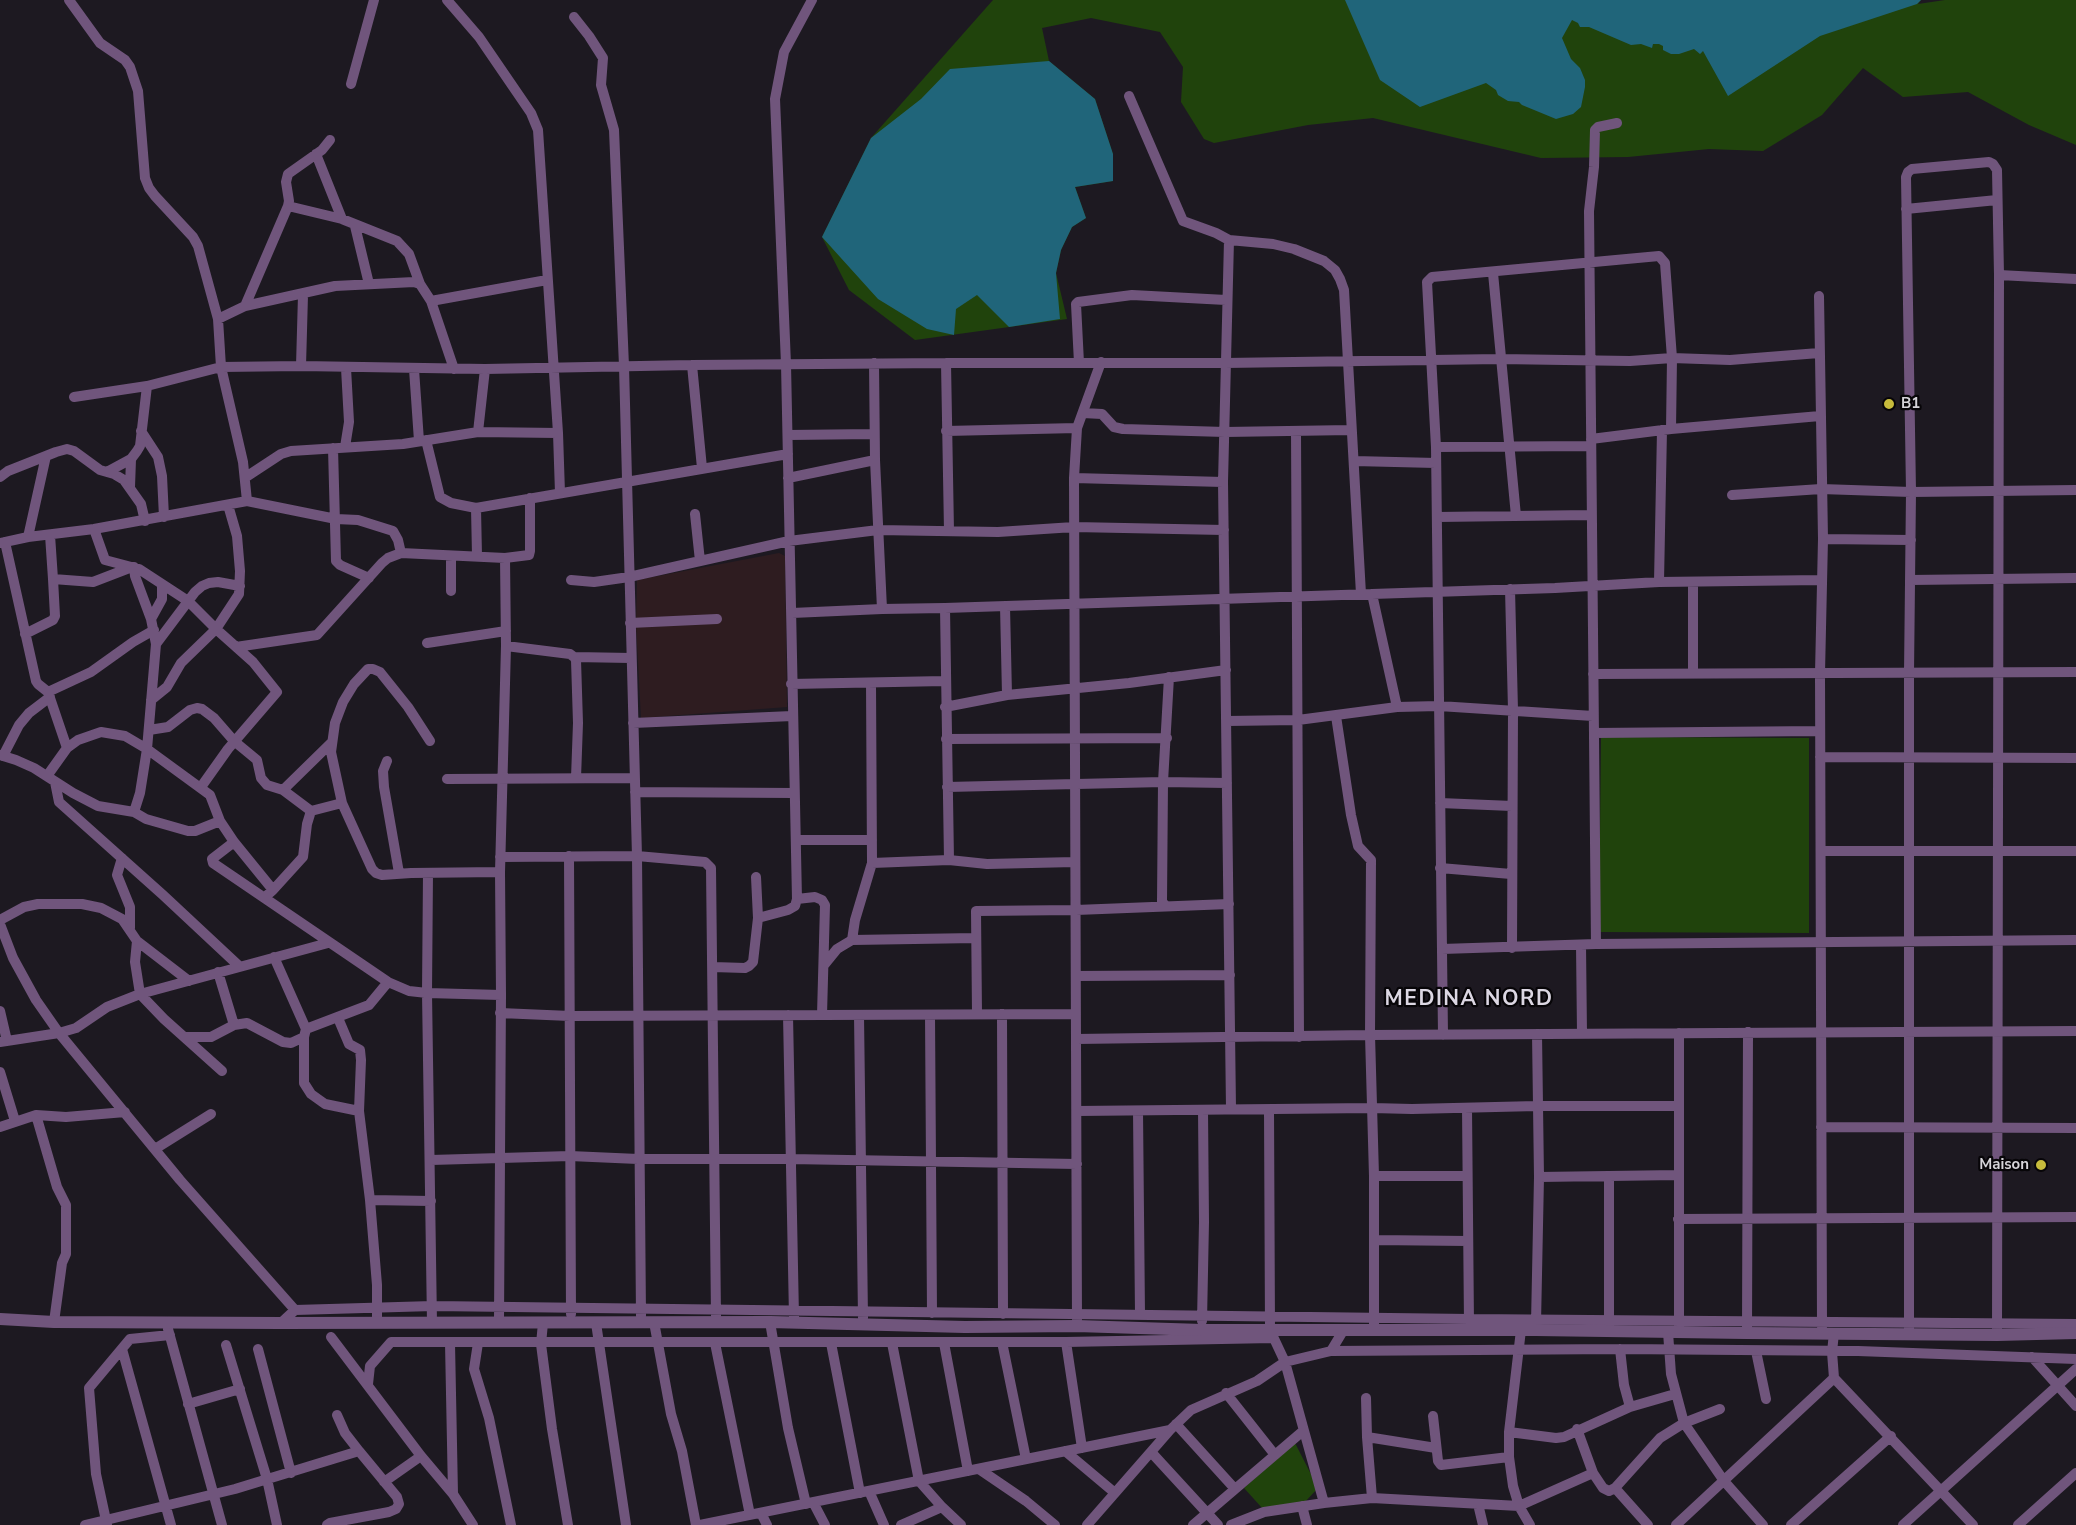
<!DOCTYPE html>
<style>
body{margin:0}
canvas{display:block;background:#1d1921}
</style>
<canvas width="2076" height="1525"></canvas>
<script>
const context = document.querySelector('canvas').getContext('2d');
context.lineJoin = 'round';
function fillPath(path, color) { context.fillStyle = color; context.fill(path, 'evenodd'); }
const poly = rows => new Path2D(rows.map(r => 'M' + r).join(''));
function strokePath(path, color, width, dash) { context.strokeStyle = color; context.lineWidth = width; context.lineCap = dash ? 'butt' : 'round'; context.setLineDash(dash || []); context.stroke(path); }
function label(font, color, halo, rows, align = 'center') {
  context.font = font + ' "Nunito Sans",sans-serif'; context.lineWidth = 4.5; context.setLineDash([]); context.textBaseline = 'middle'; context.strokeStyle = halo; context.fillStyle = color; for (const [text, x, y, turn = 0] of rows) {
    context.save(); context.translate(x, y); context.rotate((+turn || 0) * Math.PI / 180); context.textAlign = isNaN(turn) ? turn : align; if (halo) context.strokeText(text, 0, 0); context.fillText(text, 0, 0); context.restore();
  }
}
fillPath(poly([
 [779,553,785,556,787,707,641,718,636,625,637,580]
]), '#2e1c20');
fillPath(poly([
 [993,0,1921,0,1918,4,1945,0,2076,0,2076,145,2029,125,1968,92,1903,97,1863,68,1822,115,1763,151,1709,149,1628,157,1541,158,1373,118,1308,125,1214,143,1204,139,1181,102,1183,67,1160,32,1091,18,1042,28,1049,61,1095,99,1113,154,1113,181,1075,187,1086,218,1072,227,1061,250,1056,273,1067,319,915,340,849,290,822,237,871,138],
 [1601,737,1809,738,1809,933,1599,932],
 [1295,1443,1318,1488,1304,1503,1263,1509,1244,1488]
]), '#20430c');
fillPath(poly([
 [1345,0,1921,0,1917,4,1820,36,1728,96,1703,51,1700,54,1694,49,1679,54,1671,54,1663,50,1663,46,1659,44,1653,44,1652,48,1641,44,1631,45,1589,27,1580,27,1578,23,1572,20,1562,38,1571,59,1580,68,1585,80,1585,87,1581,107,1573,114,1556,119,1522,105,1519,102,1508,101,1498,95,1496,90,1486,83,1420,107,1380,80],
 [1049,61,1095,99,1113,154,1113,181,1075,187,1086,218,1072,227,1061,250,1056,273,1060,319,1009,327,977,295,956,309,954,335,927,329,878,299,822,237,871,138,921,99,950,69]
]), '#20657a');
strokePath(poly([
 [69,0,100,43,125,60,130,67,138,91,145,178,149,188,155,196,193,237,198,246,218,319],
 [447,0,479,37,531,113,538,130,558,433,560,493],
 [574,17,589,36,603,58,601,85,614,130,624,366,637,856,641,1316],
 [351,84,374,0],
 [1129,96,1183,221,1216,233,1229,240,1273,244,1294,249,1324,261,1335,270,1340,279,1344,290,1361,594],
 [316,154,342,219],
 [288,206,342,219,397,241,409,254,420,284],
 [1906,209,1997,200],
 [355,226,369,284],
 [1229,240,1223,482,1231,1109],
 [1493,273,1516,516],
 [1999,275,2076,279],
 [1819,296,1823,539,1820,673,1822,1327],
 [431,301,547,280],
 [245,306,335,286,414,282,420,284,431,301,454,369],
 [874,363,875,460,882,609],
 [946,363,949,531],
 [1079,363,1076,304,1078,302,1132,295,1226,300],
 [692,365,702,468],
 [301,366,303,295],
 [414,369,419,441],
 [74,397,147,386,221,367,301,366,485,369,692,365,946,363,1225,363,1500,359,1630,361,1672,358,1730,360,1819,353],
 [1083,413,1102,414,1114,427,1123,429,1225,432,1351,430],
 [141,431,158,457,162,476,164,517],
 [946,431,1077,428],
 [1296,431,1299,1037],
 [478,432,485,369],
 [788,435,874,434],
 [1591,439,1671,429,1820,416],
 [426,440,440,497,451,503,476,508,788,454],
 [345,447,349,422,346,368],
 [1436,447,1591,446],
 [333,448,336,561,340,565,369,578],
 [1354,461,1436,463],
 [107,472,131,459,137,451,140,446,147,386],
 [0,477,8,471,56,452,67,449,74,451,100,470,114,474,124,480,141,504,145,521],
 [246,477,281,454,291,451,403,444,478,432,558,433],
 [788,478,875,460],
 [1074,478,1223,482],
 [130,487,131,459],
 [1732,495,1821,489,1911,492,2076,490],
 [247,501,243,462,221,367,218,319,245,306,288,206,289,201,286,182,288,174,322,150,330,140],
 [476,508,477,556],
 [695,514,700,561],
 [1437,517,1591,515],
 [94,529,105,560,139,569,188,601,216,629,253,662,277,692,228,749,201,787],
 [50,535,53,579,93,582,132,567],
 [28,537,46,456],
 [1823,539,1911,540],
 [5,542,36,681,38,684,48,692],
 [0,543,28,537,94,529,247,501,336,519,358,520,393,531,398,540,401,553],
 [571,580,594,582,629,577,789,541,878,530,998,532,1074,527,1224,530],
 [1910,580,2076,578],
 [1659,582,1662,430],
 [1693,582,1693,673],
 [1510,589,1513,710,1512,948],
 [451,591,451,556],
 [1372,594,1397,707],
 [1005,606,1007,695],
 [945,608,949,860],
 [792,613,882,609,945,608,1555,588,1659,582,1822,580],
 [151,619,162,599,162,585],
 [630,623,717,619],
 [25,634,53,620,55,616,53,579],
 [427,643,506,631],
 [156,644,195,592,202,586,209,583,218,582,240,586],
 [506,646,570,654,574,657,631,658],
 [236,647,317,635,382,563,388,558,401,553,505,558,529,555,530,551,530,498],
 [574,657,576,660,578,723,576,778],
 [1593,674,2076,672],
 [791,684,945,681],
 [151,700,167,687,181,663,216,629,239,594,240,571,237,536,228,505],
 [945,707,1007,695,1129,683,1226,670],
 [1336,716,1351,815,1358,846,1371,860,1370,1035,1374,1176,1374,1324],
 [1227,721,1298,720,1397,707,1439,706,1593,716],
 [633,723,792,716],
 [149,730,168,727,190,710,197,708,202,709,214,718,234,741,257,760,261,778,267,785,283,790,311,811],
 [1594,733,1820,731],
 [946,739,1167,738],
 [67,748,48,692,91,672,133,642,154,630],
 [0,755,16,760,34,768,73,793,98,806,134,812,140,793,147,749,156,644,151,619,135,576,134,567],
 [3,756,19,725,29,713,50,697],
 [1820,757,2076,758],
 [387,761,383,771,384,787,399,873],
 [47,776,67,748,78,740,101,732,125,736,147,749,210,795,220,821,234,842,273,890,265,897],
 [447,779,634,778],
 [55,782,59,802,163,895,239,966],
 [947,787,1163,782,1227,783],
 [283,790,331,743],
 [635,792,794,793],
 [342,803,331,752,335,723,343,702,354,684,368,669,373,669,380,672,408,707,430,741],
 [1440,803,1512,806],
 [311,811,342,803,372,869,376,873,382,875,411,873,500,872],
 [134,812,146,819,188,831,195,831,220,821],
 [796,840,872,840],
 [234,842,212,859,213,863,388,982,409,991,427,993,501,995],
 [1821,851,2076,851],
 [569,856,571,1314],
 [500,857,637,856,705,862,711,868,716,1316],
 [122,858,117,875,130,907,130,928],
 [872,863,949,860,987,864,1075,862],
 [1440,868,1511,874],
 [428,873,427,993,432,1323],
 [756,877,758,918],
 [273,890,303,857,307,824,311,811],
 [797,899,815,897,822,900,825,905,822,1015],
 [1165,905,1162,902,1163,782,1169,677],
 [0,920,24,907,38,904,82,904,101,908,122,919,137,941,189,981],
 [0,924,13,958,36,1000,59,1033,180,1180,295,1310,281,1323],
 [852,940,855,920,872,863,871,683],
 [137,941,135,962,140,994,164,1019,222,1071],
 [1596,944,1589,211,1594,167,1595,130,1598,127,1617,123],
 [1581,945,1582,1034],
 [1442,949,1596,944,2076,940],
 [274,957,306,1029],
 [824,965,837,949,852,940,976,938],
 [713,967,745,968,749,966,753,962,758,918,788,910,795,906,797,899,786,364,775,99,784,52,812,0],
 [1076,976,1230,975],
 [0,1011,7,1041],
 [500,1013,570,1016,1076,1014],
 [977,1014,976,911,1076,910,1229,904],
 [1002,1014,1003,1314],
 [788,1015,794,1317],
 [859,1015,863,1318],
 [930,1015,932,1313],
 [338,1018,349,1044,360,1050,361,1060,359,1111,370,1200,431,1201],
 [234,1025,247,1023,283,1042,291,1043,304,1037,306,1029,369,1005,388,982],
 [1443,1035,1436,447,1427,282,1432,277,1659,256,1665,263,1672,358,1671,429],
 [185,1037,211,1037,234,1025,218,972],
 [304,1037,304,1083,311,1094,325,1104,359,1111],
 [1076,1039,1370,1035,2076,1031],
 [0,1042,59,1033,76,1028,107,1007,140,994,328,943],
 [0,1072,15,1121],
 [1467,1108,1469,1324],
 [1269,1110,1270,1330,1285,1362,1324,1503],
 [1077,1111,1372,1108,1412,1109,1537,1106,1679,1106],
 [1138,1111,1140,1315],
 [36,1115,66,1117,125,1112],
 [0,1127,36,1115,57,1187,66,1205,66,1254,62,1263,54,1322],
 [1821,1127,2076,1128],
 [155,1149,211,1114],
 [431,1160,570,1156,638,1159,790,1159,1077,1164],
 [1374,1176,1467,1176],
 [1609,1176,1609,1328],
 [1539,1177,1678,1175],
 [370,1200,377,1285,377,1323],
 [1678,1219,2076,1217],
 [1374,1240,1468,1241],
 [295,1310,433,1306,1469,1319,2076,1324],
 [1077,1320,1074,478,1077,428,1101,362],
 [499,1321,501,995,500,872,506,646,505,558],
 [1202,1321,1204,1222,1203,1110],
 [654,1322,671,1414,682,1451,696,1525],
 [770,1322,788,1428,806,1504],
 [543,1323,541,1344,552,1429,568,1525],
 [596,1323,626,1525],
 [1536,1323,1539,1177,1537,1034],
 [1679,1326,1679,1033],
 [168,1329,222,1525],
 [1747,1329,1748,1032],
 [1521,1330,1509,1432,1509,1457,1513,1486,1519,1506,1530,1525],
 [1668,1332,1671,1374,1684,1423,1724,1481,1763,1525],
 [1834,1333,1832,1352,1834,1378,1973,1525],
 [1909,1333,1909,673,1911,492,1906,177,1908,172,1912,169,1989,162,1993,164,1997,170,1999,275,1997,1335],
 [331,1337,421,1456,453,1494,473,1525],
 [1002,1342,1026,1459],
 [1066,1342,1082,1448],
 [450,1343,453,1494],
 [478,1343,474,1369,489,1418,511,1525],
 [715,1343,750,1515],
 [831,1343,860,1493],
 [892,1343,919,1481,942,1507,961,1525],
 [944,1343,968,1471],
 [226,1345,267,1479,277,1525],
 [122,1349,171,1525],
 [258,1349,291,1473],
 [1620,1349,1624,1385,1630,1407],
 [1331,1351,1343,1331],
 [1756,1351,1766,1399],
 [2032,1357,2076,1406],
 [368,1384,370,1366,391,1342,1066,1342,1273,1338],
 [1226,1393,1275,1455],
 [1366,1398,1367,1437,1372,1498],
 [188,1404,240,1389],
 [1433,1416,1438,1461,1441,1465,1509,1457],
 [1176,1424,1235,1489],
 [1577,1429,1593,1473,1603,1488,1609,1491,1615,1488,1660,1438,1684,1423,1720,1409],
 [1509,1432,1556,1438,1564,1437,1630,1407,1675,1394],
 [1367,1437,1436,1448],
 [1065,1451,1115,1493],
 [1151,1452,1218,1525],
 [979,1469,1026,1501,1055,1525],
 [384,1482,421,1456],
 [1615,1488,1648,1525],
 [869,1491,884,1525],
 [813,1502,825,1525],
 [1478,1504,1483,1525],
 [1302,1506,1307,1525],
 [761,1513,767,1525],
 [85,1525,235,1489,359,1451,345,1433,337,1415],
 [107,1525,96,1474,89,1388,130,1339,170,1335],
 [327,1525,330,1523,389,1512,396,1509,399,1504,397,1497,359,1451],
 [700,1525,1170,1430],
 [901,1525,942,1507],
 [1087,1525,1170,1430,1191,1410,1257,1381,1285,1362,1331,1351,1620,1349,1858,1351,2076,1359],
 [1193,1525,1303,1431],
 [1231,1525,1264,1512,1324,1503,1372,1498,1519,1506,1593,1473],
 [1676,1525,1834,1378],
 [1791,1525,1891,1436],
 [1903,1525,2076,1369],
 [2018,1525,2076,1473]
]), '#70557c', 10);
strokePath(poly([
 [0,1319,54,1322,281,1323,770,1322,965,1327,1077,1326,1202,1330,1536,1330,1746,1333,1997,1335,2076,1333]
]), '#70557c', 12);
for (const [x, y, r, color] of [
 [1889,404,6,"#c7bb3c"],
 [2041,1165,6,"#c7bb3c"]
]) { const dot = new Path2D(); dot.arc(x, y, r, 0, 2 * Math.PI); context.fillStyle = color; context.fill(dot); strokePath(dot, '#070508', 2); }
label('bold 15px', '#d6d4d9', '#070508', [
 ["B1",1901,404],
 ["Maison",2029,1165,"right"]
], 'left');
context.letterSpacing = '1.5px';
label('bold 21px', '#dcd7e3', '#070508', [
 ["MEDINA NORD",1469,1000]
]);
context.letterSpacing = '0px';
</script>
